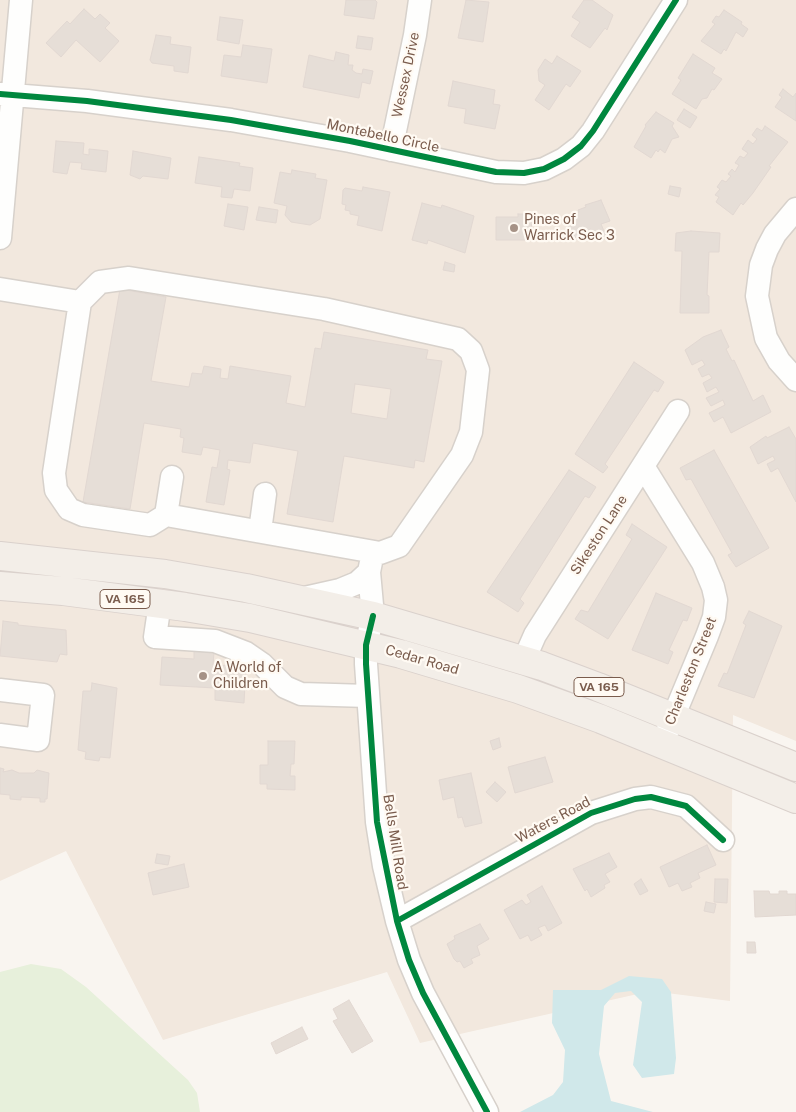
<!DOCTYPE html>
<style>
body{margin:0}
canvas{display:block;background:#f9f5f0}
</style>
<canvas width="796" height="1112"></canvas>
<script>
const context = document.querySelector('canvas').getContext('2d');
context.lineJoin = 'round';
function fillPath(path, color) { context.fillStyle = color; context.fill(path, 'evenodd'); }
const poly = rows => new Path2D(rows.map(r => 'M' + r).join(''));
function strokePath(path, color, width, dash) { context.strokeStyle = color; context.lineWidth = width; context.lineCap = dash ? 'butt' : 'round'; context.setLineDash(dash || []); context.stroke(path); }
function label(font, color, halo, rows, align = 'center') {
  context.font = font + ' "Public Sans",sans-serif'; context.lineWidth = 4.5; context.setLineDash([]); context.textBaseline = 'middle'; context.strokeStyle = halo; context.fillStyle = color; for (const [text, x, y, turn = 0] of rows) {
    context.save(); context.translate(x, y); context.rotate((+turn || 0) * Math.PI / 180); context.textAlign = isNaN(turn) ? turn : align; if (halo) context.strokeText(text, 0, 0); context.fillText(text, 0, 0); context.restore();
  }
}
fillPath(poly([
 [0,0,796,0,796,741,733,715,730,1001,651,991,420,1043,387,972,163,1040,66,851,0,881]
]), '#f2e8de');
fillPath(poly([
 [31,964,61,969,86,987,188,1080,197,1093,200,1112,0,1112,0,972]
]), '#e7f0db');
fillPath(poly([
 [629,976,662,979,671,992,676,1058,674,1074,642,1078,633,1065,642,1002,631,991,615,993,604,1006,599,1054,611,1101,653,1112,520,1112,553,1095,563,1082,565,1050,552,1023,553,990,601,990]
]), '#d0e8ea');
const building = poly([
 [346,0,375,0,377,2,374,19,344,15,346,0],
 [466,0,489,2,483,42,458,38,466,0],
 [584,0,592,0,613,15,607,30,605,28,590,48,571,36,580,22,572,17,584,0],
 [84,9,95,19,100,14,110,23,105,28,119,41,100,62,76,40,61,57,46,43,67,21,70,24,84,9],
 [724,10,742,22,741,24,748,29,743,37,736,32,726,51,724,49,721,54,701,41,715,24,712,22,716,16,719,17,724,10],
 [220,17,243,20,239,44,217,40,220,17],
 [156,35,171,37,170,44,191,47,188,73,174,71,174,66,152,63,150,60,156,35],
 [358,36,373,38,371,50,356,48,358,36],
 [243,45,272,49,267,83,221,76,224,55,241,57,243,45],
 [336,52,349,55,348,65,353,65,352,70,356,73,362,74,363,69,373,71,370,84,362,82,359,98,303,87,309,55,334,61,336,52],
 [693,54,715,68,712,73,722,79,714,90,712,89,707,98,702,99,696,109,672,94,681,80,678,78,693,54],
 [557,56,581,71,570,87,566,84,549,110,535,100,545,85,539,81,538,70,545,59,552,64,557,56],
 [453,81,495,90,493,104,500,105,495,129,464,123,466,109,448,106,453,81],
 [783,89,793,97,796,93,796,121,775,107,782,97,779,95,783,89],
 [684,109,697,117,690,128,677,120,684,109],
 [656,112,674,123,672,126,679,137,672,139,665,153,660,149,658,152,656,150,651,158,634,147,646,126,645,125,656,112],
 [765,126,788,142,769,166,771,167,753,193,743,205,741,203,733,215,716,202,719,197,715,195,720,189,717,187,722,180,726,182,731,176,728,174,732,169,735,172,739,165,735,163,740,156,744,158,748,153,742,149,748,140,753,144,757,139,752,135,757,128,762,131,765,126],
 [56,141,84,143,83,154,89,155,89,149,108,151,106,172,81,169,82,163,70,162,67,174,53,172,56,141],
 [133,151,171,158,168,179,143,176,140,179,130,175,133,151],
 [199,157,240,163,239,166,253,168,250,191,234,189,232,198,221,197,222,187,195,183,199,157],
 [292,170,316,174,315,178,327,180,320,219,310,225,291,222,285,215,287,206,274,203,280,172,291,174,292,170],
 [670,186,681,188,679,197,668,194,670,186],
 [363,187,390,192,382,231,357,225,359,216,350,214,350,211,345,210,346,205,342,204,343,190,345,188,362,191,363,187],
 [601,200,610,221,601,224,606,236,596,240,591,229,589,230,590,233,573,238,565,218,579,212,578,210,586,207,585,205,601,200],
 [422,203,441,208,442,205,474,216,465,253,428,240,427,244,412,240,422,203],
 [228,204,248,207,244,230,224,226,228,204],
 [259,207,278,210,276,223,256,220,259,207],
 [518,214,532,214,531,240,496,240,496,217,518,217,518,214],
 [691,231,720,233,719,252,709,252,707,295,709,296,709,313,680,313,682,251,675,251,676,233,691,231],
 [445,262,455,265,454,272,443,270,445,262],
 [120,289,166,297,151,381,189,387,192,373,202,374,204,366,221,369,220,378,228,379,230,366,291,376,286,403,305,407,315,348,321,349,324,332,428,350,426,359,442,361,424,462,415,460,414,468,344,456,333,522,287,514,298,451,253,443,250,463,228,460,227,469,230,470,224,505,206,502,212,467,217,468,220,450,203,447,201,455,182,452,184,438,180,437,181,429,144,423,130,509,83,502,120,289],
 [355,384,391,389,387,419,351,413,355,384],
 [721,330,729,347,726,349,732,361,734,360,753,401,763,395,771,412,731,433,723,417,714,422,709,413,725,405,723,400,711,406,706,398,719,392,716,387,707,392,703,383,712,378,709,374,702,377,698,369,705,365,702,360,692,365,685,350,703,337,721,330],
 [634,362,664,382,658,392,654,390,605,464,608,467,603,473,575,454,634,362],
 [789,427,796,439,796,502,778,468,771,472,767,464,775,460,773,456,758,464,750,447,766,436,767,438,789,427],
 [714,450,769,548,736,567,728,555,732,553,691,479,686,480,680,468,714,450],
 [569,470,596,487,589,498,585,496,520,599,524,603,518,612,487,592,569,470],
 [632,524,667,547,608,639,575,619,581,610,588,612,632,539,626,535,632,524],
 [656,593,692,608,687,621,683,620,669,650,673,652,668,664,632,650,656,593],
 [749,611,782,626,754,698,718,686,724,673,727,674,746,625,743,623,749,611],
 [3,621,18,623,18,625,66,630,67,655,60,654,57,662,0,656,3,621],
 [194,651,214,652,213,665,246,666,244,703,215,700,215,688,160,685,162,657,194,659,194,651],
 [92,683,117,688,110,758,100,757,99,761,85,759,86,752,78,750,83,691,91,691,92,683],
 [499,738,501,747,493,750,490,741,499,738],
 [268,741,295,741,294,764,291,764,290,776,295,776,295,790,267,789,267,784,260,784,260,765,268,765,268,741],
 [545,757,553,782,515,793,508,767,545,757],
 [0,768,4,769,3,772,12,770,19,773,34,773,37,770,49,773,47,799,45,799,45,802,40,802,40,798,21,797,21,800,10,799,10,795,0,794,0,768],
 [471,773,482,823,465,827,462,817,458,818,454,797,443,800,439,780,471,773],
 [495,782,506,792,497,802,486,792,495,782],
 [707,845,716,865,698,873,700,878,690,883,692,887,682,891,678,883,669,887,660,867,707,845],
 [609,853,617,867,605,874,610,882,604,885,605,888,591,897,587,889,585,891,573,869,609,853],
 [157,854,170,856,168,865,155,863,157,854],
 [184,864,189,887,153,895,148,873,184,864],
 [641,879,648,891,640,895,634,884,641,879],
 [715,879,728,879,727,903,714,902,715,879],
 [542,886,562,923,548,931,545,925,538,928,542,935,531,941,528,935,520,939,504,910,522,900,526,905,531,902,527,895,542,886],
 [754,891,769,891,770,894,779,894,779,891,787,891,787,894,796,894,796,915,755,917,754,891],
 [706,902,716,904,714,913,704,911,706,902],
 [480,924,489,939,477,946,480,955,471,959,473,963,464,968,460,961,457,962,454,959,447,944,455,939,454,936,480,924],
 [747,942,755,942,756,953,747,953,747,942],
 [349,1000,373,1041,352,1053,333,1021,338,1019,333,1009,349,1000],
 [302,1027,308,1039,276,1054,271,1043,302,1027]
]);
fillPath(building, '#e6ded7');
strokePath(building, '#e2d8d2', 1);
const minor = poly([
 [0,94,87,101,231,120,350,141,496,172,524,173,544,169,564,159,581,146,593,131,676,0],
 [391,150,415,35,420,0],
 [796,209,775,234,767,249,761,265,757,296,766,338,779,361,796,380],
 [0,238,21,0],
 [0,289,80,302,54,473,56,490,69,509,83,515,150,525,166,515,380,553,399,546,462,455,471,432,478,370,471,351,458,339,324,309,129,278,100,282,80,302],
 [643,466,703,563,713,587,716,600,714,617,707,636,662,744],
 [166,515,172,477],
 [260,531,265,494],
 [373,552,369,572,373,616,366,645,366,664,377,822,384,866,397,921,409,960,423,993,487,1112],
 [300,599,340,590,357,583,369,572],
 [160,603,155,637,215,641,246,653,262,664,285,687,301,694,368,696],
 [524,660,535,635,678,411],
 [0,690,43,695,38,740,0,735],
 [397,921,591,813,635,799,651,797,686,806,723,840]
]);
const major = poly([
 [0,556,165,574,246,588,373,616,542,666,598,687,796,767],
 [0,586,63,591,185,607,250,618,401,654,518,689,601,719,796,799]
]);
strokePath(minor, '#d7d1cb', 25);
strokePath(major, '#dad1cc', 30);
strokePath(minor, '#fefefd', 22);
strokePath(major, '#f3eee8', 28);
strokePath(poly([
 [0,94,87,101,231,120,350,141,496,172,524,173,544,169,564,159,581,146,593,131,676,0],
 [373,616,366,645,366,664,377,822,397,921,409,960,423,993,487,1112],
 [397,921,591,813,635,799,651,797,686,806,723,840]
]), '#00873e', 6);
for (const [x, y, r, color] of [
 [514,228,5,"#a69286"],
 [203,676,5,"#a69286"]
]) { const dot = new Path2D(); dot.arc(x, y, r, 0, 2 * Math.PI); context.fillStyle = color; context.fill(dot); strokePath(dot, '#fffaf3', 2); }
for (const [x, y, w] of [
 [125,599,50],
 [599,687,50]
]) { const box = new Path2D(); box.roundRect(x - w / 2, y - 9.5, w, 19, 4); context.fillStyle = '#fffaf3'; context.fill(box); strokePath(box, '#7a5c4d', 1); }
label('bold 12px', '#7a5c4d', null, [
 ["VA 165",125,599],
 ["VA 165",599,687]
]);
label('14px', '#7a5c4d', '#fffaf3', [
 ["Wessex Drive",406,75,-78],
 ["Montebello Circle",383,136,12],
 ["Sikeston Lane",599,535,-57],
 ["Cedar Road",422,660,16],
 ["Charleston Street",691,671,-68],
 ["Waters Road",553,820,-28],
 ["Bells Mill Road",395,842,81]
]);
label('14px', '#7a5c4d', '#fffaf3', [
 ["Pines of",524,220],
 ["Warrick Sec 3",524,236],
 ["A World of",213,668],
 ["Children",213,684]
], 'left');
</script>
